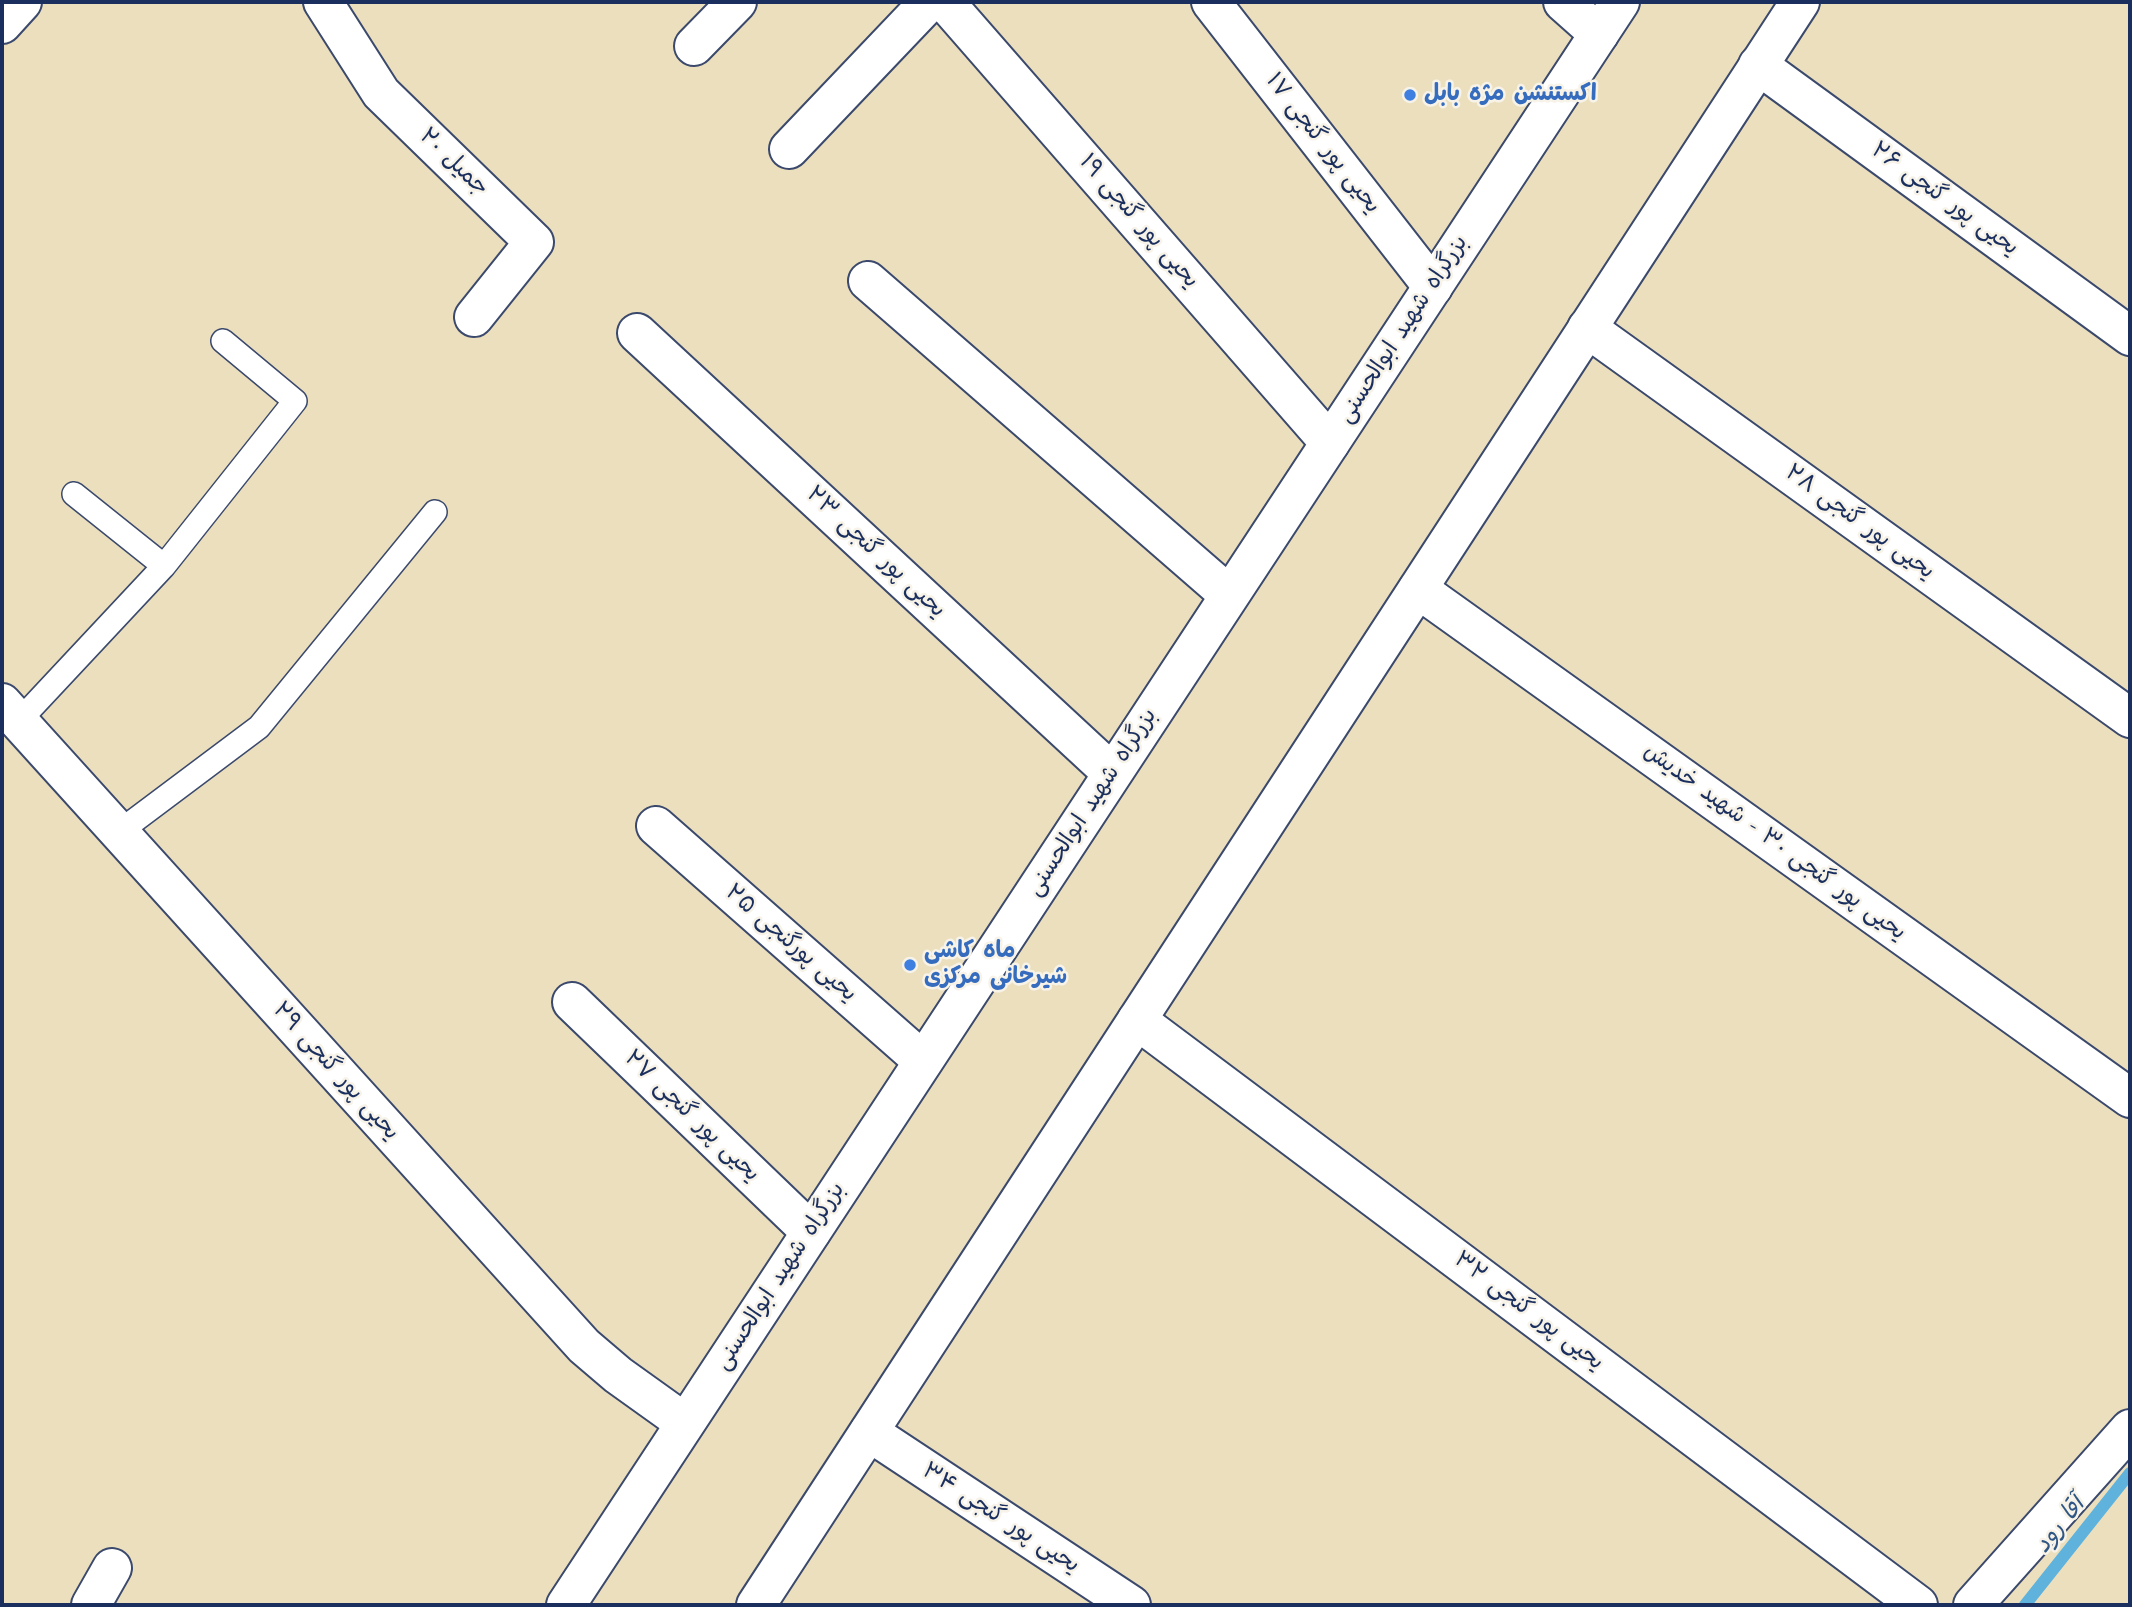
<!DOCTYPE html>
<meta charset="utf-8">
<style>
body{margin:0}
#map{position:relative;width:2132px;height:1607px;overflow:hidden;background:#ecdfbe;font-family:"Architects Daughter",sans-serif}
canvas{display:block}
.frame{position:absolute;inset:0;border:4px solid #1b2f5e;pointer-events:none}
</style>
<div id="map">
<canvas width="2132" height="1607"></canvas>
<div class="frame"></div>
</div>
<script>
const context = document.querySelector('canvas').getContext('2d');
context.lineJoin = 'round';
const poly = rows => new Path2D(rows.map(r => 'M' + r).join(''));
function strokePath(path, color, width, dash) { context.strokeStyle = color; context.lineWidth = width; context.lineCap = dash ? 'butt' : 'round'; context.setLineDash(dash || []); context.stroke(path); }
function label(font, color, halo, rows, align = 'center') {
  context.font = font + ' "Architects Daughter","Playpen Sans Arabic",sans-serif'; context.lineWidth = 5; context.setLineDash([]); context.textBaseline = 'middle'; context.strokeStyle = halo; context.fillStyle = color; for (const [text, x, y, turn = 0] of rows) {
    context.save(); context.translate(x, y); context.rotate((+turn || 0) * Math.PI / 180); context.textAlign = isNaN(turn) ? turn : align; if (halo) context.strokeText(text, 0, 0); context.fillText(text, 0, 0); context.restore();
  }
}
strokePath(poly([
 [2025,1605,2130,1473]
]), '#5fb2db', 12);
const service = poly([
 [74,494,164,566],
 [19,721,164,566,295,401,223,341],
 [119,832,259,727,435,512]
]);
const minor = poly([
 [323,2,381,93,534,242,474,317],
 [945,2,1330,443],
 [1211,2,1433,287],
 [1563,2,1599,34],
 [2,24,22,2],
 [694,46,737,2],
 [1758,65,2130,336],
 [789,149,929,2],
 [868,281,1229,595],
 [1587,328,2130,718],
 [637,333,1112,773],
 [1418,589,2130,1098],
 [656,826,923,1061],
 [572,1002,811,1232],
 [1137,1020,1918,1605],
 [869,1432,1131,1605],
 [91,1605,112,1568],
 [1973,1605,2130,1429]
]);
const secondary = poly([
 [2,703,584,1346,618,1375,685,1423]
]);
const primary = poly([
 [566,1605,1620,2],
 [756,1605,1800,2]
]);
strokePath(service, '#3a496c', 26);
strokePath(minor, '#3a496c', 42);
strokePath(secondary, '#3a496c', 42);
strokePath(primary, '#3a496c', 42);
strokePath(service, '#fff', 23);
strokePath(minor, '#fff', 38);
strokePath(secondary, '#fff', 38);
strokePath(primary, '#fff', 38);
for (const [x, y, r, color] of [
 [1410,95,7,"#3f7fe0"],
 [910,965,7,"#3f7fe0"]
]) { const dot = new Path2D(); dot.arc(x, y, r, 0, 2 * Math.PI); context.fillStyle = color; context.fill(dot); strokePath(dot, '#f7f3e8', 2.5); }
label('bold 23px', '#366cbe', '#f7f3e8', [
 ["اکستنشن مژه بابل",1424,95],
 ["ماه کاشی",924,952],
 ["شیرخانی مرکزی",924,978]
], 'left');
label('23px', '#1b2f5e', '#f7f3e8', [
 ["یحیی پور گنجی ۱۷",1322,144,52],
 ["جمیل ۲۰",453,163,44],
 ["یحیی پور گنجی ۲۶",1944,200,36],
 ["یحیی پور گنجی ۱۹",1138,222,49],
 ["بزرگراه شهید ابوالحسنی",1404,330,-57],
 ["یحیی پور گنجی ۲۸",1859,523,36],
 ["یحیی پور گنجی ۲۳",875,553,43],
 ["بزرگراه شهید ابوالحسنی",1093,803,-57],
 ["یحیی پور گنجی ۳۰ - شهید خدیش",1774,843,36],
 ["یحیی پورگنجی ۲۵",790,944,41],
 ["یحیی پور گنجی ۲۹",335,1072,48],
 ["یحیی پور گنجی ۲۷",691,1117,44],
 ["بزرگراه شهید ابوالحسنی",781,1277,-57],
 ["یحیی پور گنجی ۳۲",1528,1312,37],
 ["یحیی پور گنجی ۳۴",1000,1519,33]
]);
label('italic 24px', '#2f5684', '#f7f3e8', [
 ["آقا رود",2061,1526,-51]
]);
</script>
